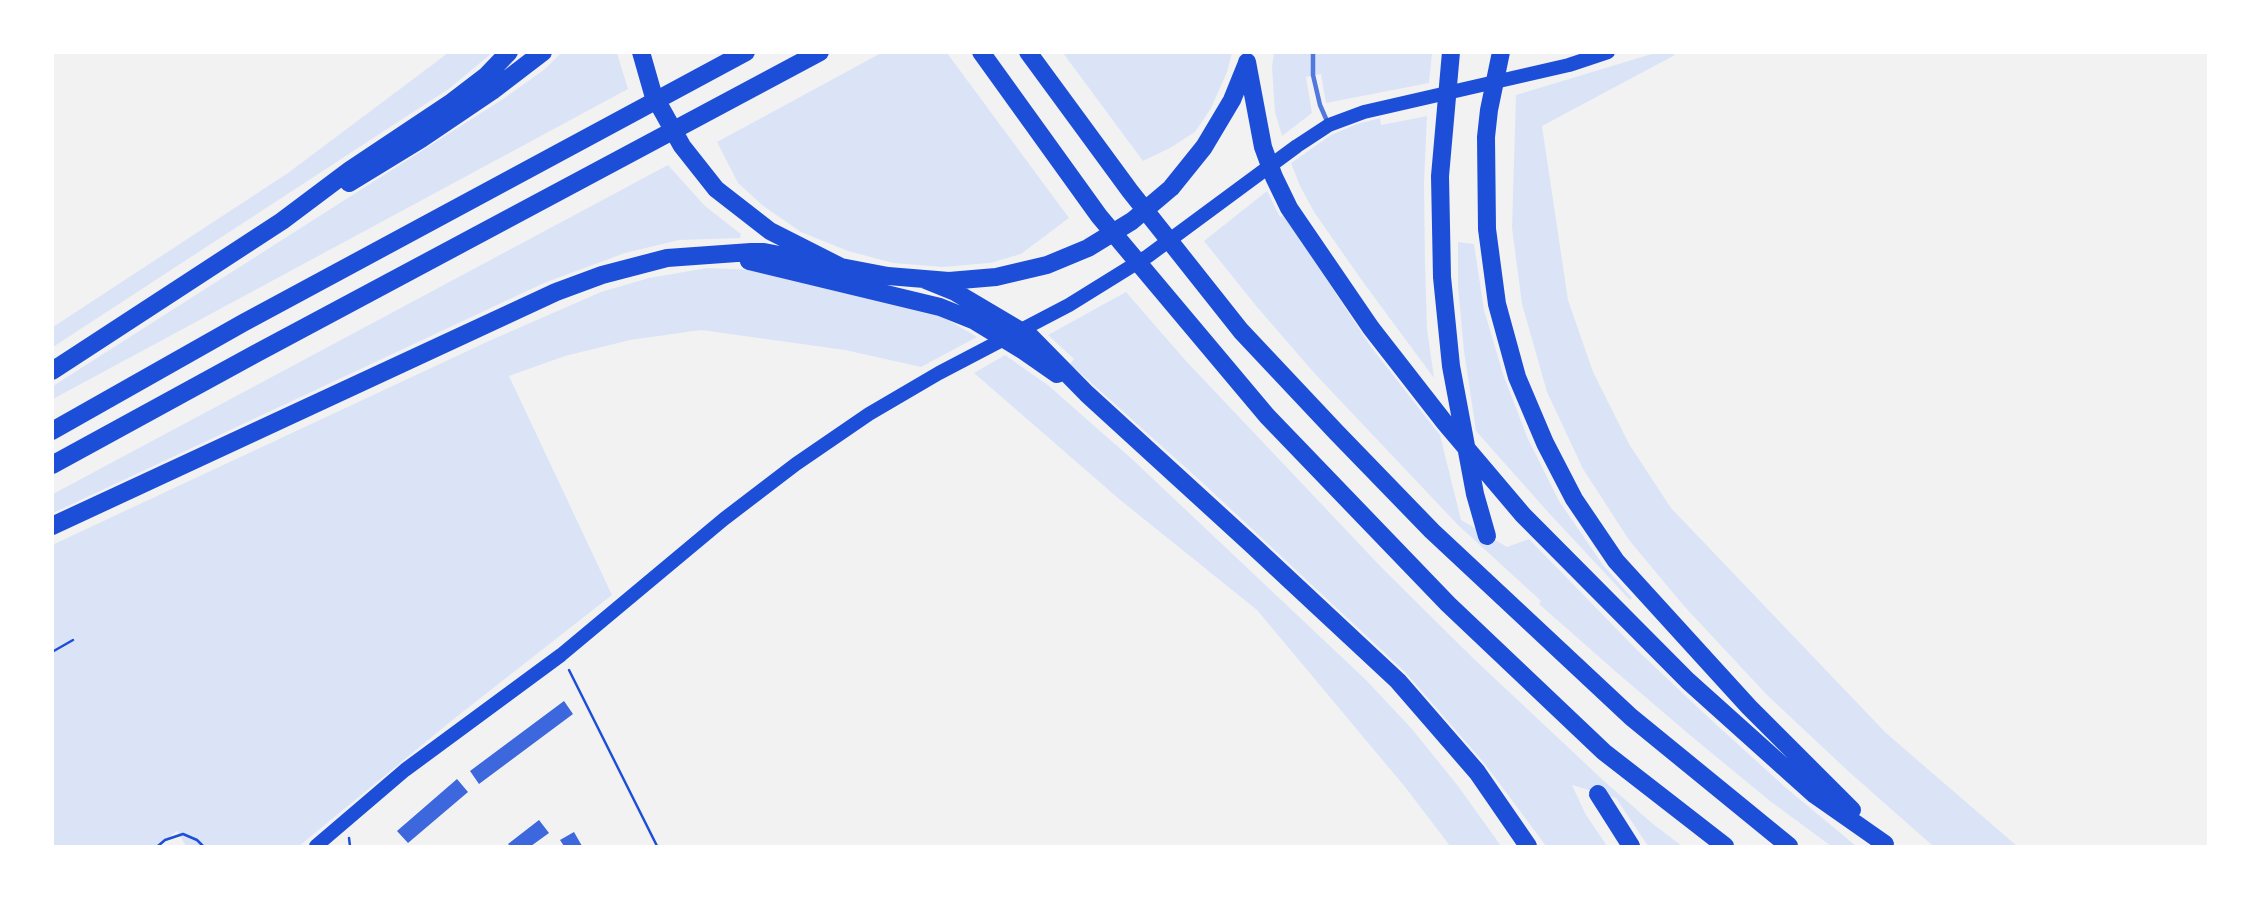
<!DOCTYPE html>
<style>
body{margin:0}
#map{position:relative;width:2261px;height:899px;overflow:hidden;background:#f2f2f2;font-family:Cabin,sans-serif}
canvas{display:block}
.frame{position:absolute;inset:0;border:54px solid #fff;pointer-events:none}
</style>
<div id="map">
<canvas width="2261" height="899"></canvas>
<div class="frame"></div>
</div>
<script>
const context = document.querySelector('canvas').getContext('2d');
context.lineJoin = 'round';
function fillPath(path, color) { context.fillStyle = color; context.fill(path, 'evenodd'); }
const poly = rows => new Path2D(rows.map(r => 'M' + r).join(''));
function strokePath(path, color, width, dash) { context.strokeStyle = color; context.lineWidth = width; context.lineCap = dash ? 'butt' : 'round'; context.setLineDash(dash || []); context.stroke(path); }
fillPath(poly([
 [562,52,617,53,628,89,53,399,53,386,503,99,545,69],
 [883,52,947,53,1069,218,1021,254,990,263,943,267,893,263,848,251,801,232,762,205,738,183,717,142],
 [448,53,492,53,450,88,53,347,53,327,288,173],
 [1063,53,1232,53,1227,72,1211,108,1195,132,1170,148,1143,161],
 [1274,53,1432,53,1429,83,1326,103,1321,74,1306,77,1312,113,1282,136,1275,112,1272,67],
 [1655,53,1670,53,1675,55,1542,126,1568,300,1593,372,1629,444,1671,508,1886,733,2017,846,1933,846,1848,771,1767,695,1684,606,1629,540,1583,469,1547,392,1522,304,1512,228,1516,95],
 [1427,116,1424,183,1425,263,1427,329,1434,378,1363,282,1314,212,1300,186,1291,163,1331,135,1357,124,1380,118,1381,125],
 [668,165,705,206,741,234,740,238,679,240,625,253,544,283,53,513,53,494],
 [1267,191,1280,217,1284,215,1371,347,1440,435,1461,520,1507,547,1529,539,1637,650,1709,718,1785,787,1856,846,1831,846,1770,801,1691,736,1615,671,1539,604,1541,601,1458,525,1316,375,1257,307,1204,241],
 [1458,242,1474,244,1484,310,1503,374,1528,439,1559,501,1603,565,1632,598,1630,600,1547,511,1476,431,1464,351,1458,287],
 [707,268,759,270,938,314,977,337,921,367,845,350,701,330,630,340,565,356,509,376,612,595,455,718,299,846,186,846,177,831,157,846,53,846,52,545,491,340,601,292,649,278],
 [1126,292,1186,361,1382,568,1474,659,1604,781,1653,824,1682,846,1648,846,1616,798,1572,785,1585,813,1607,846,1546,846,1485,764,1405,672,1205,485,1070,364,1074,359,1048,335],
 [1005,355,1049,386,1133,460,1366,680,1412,729,1458,786,1501,846,1450,846,1405,787,1257,610,1119,499,974,373]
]), '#dbe4f7');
fillPath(poly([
 [564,701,573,714,479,784,470,771],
 [457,779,468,792,408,843,397,831],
 [539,820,549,833,531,846,510,846,508,844],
 [574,832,582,846,564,846,560,840]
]), '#3d67dc');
strokePath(poly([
 [52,652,73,640],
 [569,670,657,846],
 [349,838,350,846],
 [158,846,165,840,183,834,197,840,203,846]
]), '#1d4ed8', 2.5);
strokePath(poly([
 [1313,52,1313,75,1320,105,1327,121]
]), '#5277de', 4.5);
strokePath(poly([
 [316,846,405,770,561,655,724,519,796,464,869,414,939,373,1069,305,1148,256,1297,146,1329,125,1364,112,1569,65,1608,52]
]), '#1d4ed8', 14);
strokePath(poly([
 [641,52,653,94,682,146,716,189,770,231,841,267,888,276,949,281,996,277,1047,265,1088,248,1132,221,1171,188,1204,147,1232,100,1247,63],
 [981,52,1099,216,1267,416,1448,604,1604,752,1725,846],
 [1028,52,1130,191,1241,331,1337,433,1432,531,1631,717,1789,846],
 [1451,52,1440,176,1442,277,1451,366,1475,494,1487,536],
 [1501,52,1489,110,1486,137,1487,229,1497,304,1517,377,1545,443,1574,499,1616,561,1749,707,1852,810],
 [1247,62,1263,147,1274,177,1289,208,1371,328,1445,423,1523,515,1688,681,1815,795,1885,844],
 [349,183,421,139,492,91,543,52],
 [749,261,940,307,975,321,1024,351,1057,374],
 [923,279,955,292,1031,337,1087,394,1250,543,1398,681,1477,772,1528,846],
 [52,371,282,221,350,170,452,102,486,76,509,52],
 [52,431,243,323,746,52],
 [52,465,255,354,820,52],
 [52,526,556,292,602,275,667,258,751,252,764,252,841,267],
 [1598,794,1631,846]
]), '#1d4ed8', 18);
</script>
